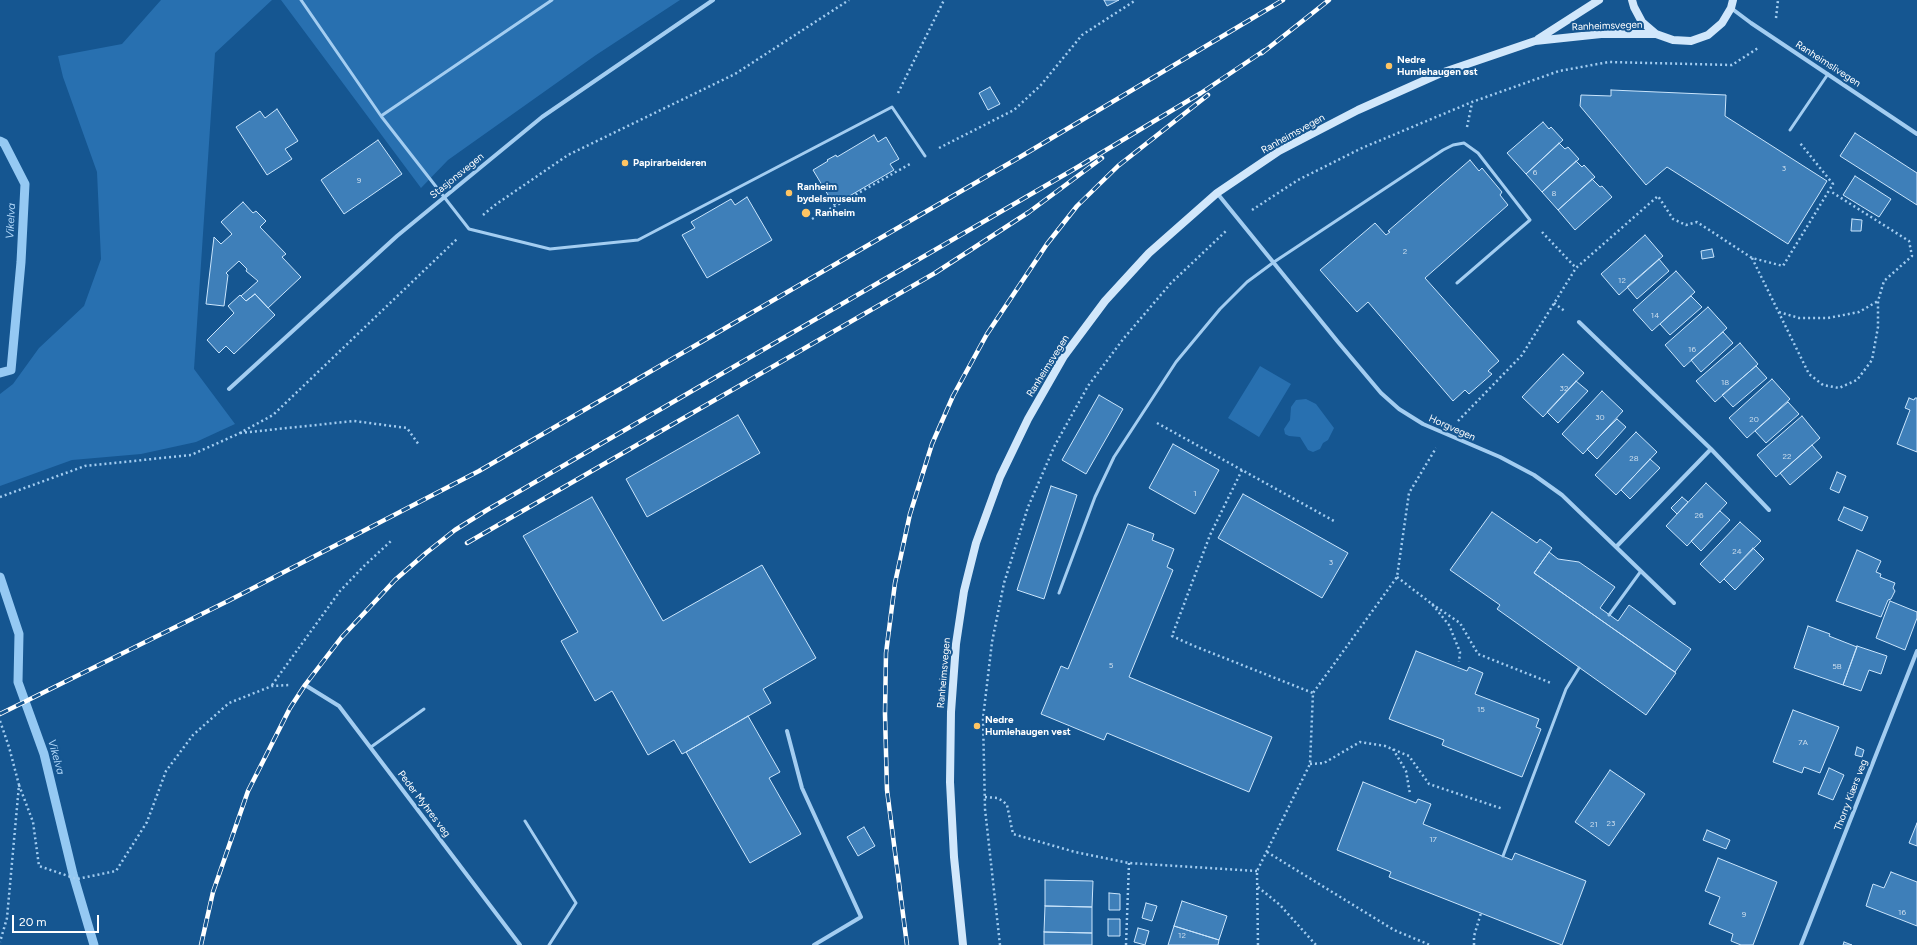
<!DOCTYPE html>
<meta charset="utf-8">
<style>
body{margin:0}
#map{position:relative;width:1917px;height:945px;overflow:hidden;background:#155691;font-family:Figtree,sans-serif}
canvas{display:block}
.scale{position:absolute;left:12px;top:915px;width:87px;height:18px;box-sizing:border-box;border:2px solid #fff;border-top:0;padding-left:5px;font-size:12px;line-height:14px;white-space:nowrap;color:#fff;-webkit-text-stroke:3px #155691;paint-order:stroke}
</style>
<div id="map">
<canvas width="1917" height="945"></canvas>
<div class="scale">20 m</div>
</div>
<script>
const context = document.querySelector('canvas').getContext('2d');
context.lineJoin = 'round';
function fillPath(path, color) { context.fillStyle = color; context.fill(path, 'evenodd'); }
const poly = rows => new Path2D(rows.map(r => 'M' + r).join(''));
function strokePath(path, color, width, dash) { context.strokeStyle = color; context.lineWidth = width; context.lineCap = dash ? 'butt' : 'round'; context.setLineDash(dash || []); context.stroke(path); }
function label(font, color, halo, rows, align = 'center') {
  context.font = font + ' Figtree,sans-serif'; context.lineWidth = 4; context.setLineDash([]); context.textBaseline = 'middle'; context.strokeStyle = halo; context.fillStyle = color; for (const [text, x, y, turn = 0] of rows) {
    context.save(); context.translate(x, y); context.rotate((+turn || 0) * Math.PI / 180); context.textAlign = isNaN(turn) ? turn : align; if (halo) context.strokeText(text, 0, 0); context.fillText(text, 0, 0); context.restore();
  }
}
fillPath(poly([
 [161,0,272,0,215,53,194,369,235,424,196,442,141,454,72,460,0,486,0,394,13,384,39,348,84,306,101,259,97,172,63,77,58,56,122,44],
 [281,0,680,0,596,55,448,160,421,188],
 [1260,366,1291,384,1259,437,1228,418],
 [1306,399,1316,404,1334,428,1328,440,1323,443,1320,449,1313,452,1308,450,1300,437,1289,436,1285,434,1284,429,1290,420,1291,407,1296,400]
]), '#2870b0');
strokePath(poly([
 [0,141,4,143,25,184,21,262,11,370,0,373],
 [0,577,19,634,18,682,44,754,73,874,94,945]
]), '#95c9f3', 9);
const building = poly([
 [1104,0,1119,0,1107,6,1104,0],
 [990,87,1000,104,988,110,979,93,990,87],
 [1611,90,1726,95,1725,116,1827,181,1788,244,1667,167,1646,185,1580,106,1581,95,1611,96,1611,90],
 [277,109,298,141,285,149,292,159,267,175,236,127,260,111,265,118,277,109],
 [1543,122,1549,129,1551,127,1563,140,1526,174,1507,153,1543,122],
 [1855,133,1917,173,1917,205,1840,156,1855,133],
 [874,135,878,142,886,137,899,159,890,164,894,170,834,205,813,170,828,161,827,160,836,155,837,157,874,135],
 [378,140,402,174,344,214,321,180,378,140],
 [1559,143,1565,149,1568,147,1579,159,1542,192,1526,174,1559,143],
 [1470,160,1479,171,1482,168,1502,192,1500,195,1508,205,1425,278,1499,361,1488,371,1492,374,1469,394,1465,390,1453,401,1368,302,1357,312,1320,270,1375,223,1386,235,1390,232,1388,231,1470,160],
 [1576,161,1582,167,1584,165,1595,177,1558,210,1542,192,1576,161],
 [1855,176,1891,199,1879,217,1843,195,1855,176],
 [1592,179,1600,187,1602,186,1612,197,1575,230,1558,210,1592,179],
 [747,197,772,240,707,278,682,235,695,228,691,222,731,199,735,205,747,197],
 [243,202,253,213,256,211,266,221,260,227,286,254,282,257,301,277,268,308,255,294,246,301,241,296,258,281,246,271,247,269,239,261,226,273,228,275,224,306,206,304,214,237,221,244,232,234,221,222,243,202],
 [1852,219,1862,220,1861,231,1851,231,1852,219],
 [1645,235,1663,256,1619,295,1601,274,1645,235],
 [1712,249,1714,257,1702,259,1701,251,1712,249],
 [1659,259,1669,271,1637,299,1627,287,1659,259],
 [1676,271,1695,292,1652,331,1633,310,1676,271],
 [255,294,275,315,234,354,226,346,219,353,207,340,234,313,228,306,240,295,246,301,255,294],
 [1691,296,1702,307,1670,335,1660,324,1691,296],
 [1708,307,1727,328,1684,367,1665,345,1708,307],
 [1723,332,1733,343,1701,372,1691,360,1723,332],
 [1740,343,1758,364,1715,402,1696,381,1740,343],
 [1563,354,1584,373,1543,417,1522,397,1563,354],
 [1756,366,1767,378,1733,407,1722,395,1756,366],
 [1772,379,1790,399,1747,438,1729,418,1772,379],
 [1576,381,1588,391,1558,423,1547,412,1576,381],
 [1602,391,1623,411,1583,454,1562,434,1602,391],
 [1099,395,1123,409,1086,474,1062,460,1099,395],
 [1909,398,1914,400,1915,398,1917,398,1917,452,1897,444,1910,410,1905,408,1909,398],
 [1788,402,1799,414,1766,443,1755,431,1788,402],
 [738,415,760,453,647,517,626,479,738,415],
 [1802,416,1820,438,1776,477,1757,455,1802,416],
 [1617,419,1626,427,1597,459,1587,449,1617,419],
 [1636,432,1657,452,1616,495,1595,475,1636,432],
 [1173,444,1219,470,1195,514,1149,488,1173,444],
 [1812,445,1822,457,1790,485,1780,473,1812,445],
 [1650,459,1660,468,1630,499,1621,490,1650,459],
 [1837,472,1846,476,1839,493,1830,489,1837,472],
 [1706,483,1727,503,1687,546,1666,526,1706,483],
 [1051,486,1077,495,1044,599,1017,590,1051,486],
 [1243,494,1348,553,1322,598,1218,538,1243,494],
 [592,497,663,621,762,565,816,658,763,689,771,703,686,752,682,754,674,740,648,755,612,691,595,701,561,641,578,632,523,536,592,497],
 [1682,497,1688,502,1677,514,1671,508,1682,497],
 [1844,507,1868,517,1862,531,1838,520,1844,507],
 [1720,511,1730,520,1701,551,1691,541,1720,511],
 [1492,512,1537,543,1540,539,1552,548,1534,573,1676,673,1646,715,1497,609,1500,605,1450,570,1492,512],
 [1740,522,1761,541,1720,583,1700,564,1740,522],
 [1128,524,1154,534,1152,540,1174,549,1167,567,1173,570,1129,677,1272,737,1249,792,1107,733,1104,740,1041,714,1061,666,1068,669,1128,524],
 [1753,548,1764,559,1735,590,1724,579,1753,548],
 [1857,550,1881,561,1876,572,1881,574,1880,577,1895,583,1893,588,1895,591,1891,599,1888,600,1881,617,1836,601,1857,550],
 [1549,552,1558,559,1579,562,1615,587,1600,608,1618,621,1629,605,1691,649,1675,672,1534,573,1549,552],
 [1890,601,1917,612,1917,618,1905,650,1876,638,1890,601],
 [1808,626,1830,634,1829,636,1857,647,1843,685,1794,668,1808,626],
 [1857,646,1887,656,1881,674,1869,670,1861,691,1843,685,1857,646],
 [1416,651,1467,671,1469,667,1483,673,1475,694,1539,719,1536,727,1541,729,1522,777,1442,745,1444,740,1389,719,1416,651],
 [1793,710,1839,727,1820,773,1804,767,1802,773,1773,762,1793,710],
 [748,716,780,772,769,778,801,834,750,863,686,752,748,716],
 [1857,747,1864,750,1862,757,1855,755,1857,747],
 [1829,768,1844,775,1833,800,1818,794,1829,768],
 [1610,770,1645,794,1609,846,1575,822,1610,770],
 [1363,782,1416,803,1418,799,1431,804,1423,824,1512,860,1515,853,1586,881,1562,945,1389,877,1391,872,1337,850,1363,782],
 [1917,823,1917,846,1909,843,1917,823],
 [864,827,875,846,858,856,847,837,864,827],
 [1707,830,1730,840,1726,849,1703,840,1707,830],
 [1718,858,1777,882,1753,945,1741,945,1731,941,1733,934,1709,924,1720,897,1705,891,1718,858],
 [1891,872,1917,882,1917,926,1866,906,1873,884,1884,888,1891,872],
 [1045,880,1093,881,1092,907,1045,906,1045,880],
 [1109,893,1120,894,1120,910,1109,910,1109,893],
 [1182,901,1227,916,1219,940,1174,926,1182,901],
 [1146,903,1157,906,1152,921,1142,918,1146,903],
 [1045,906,1092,907,1092,933,1044,932,1045,906],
 [1108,919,1120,919,1120,936,1108,936,1108,919],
 [1174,926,1219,940,1218,945,1168,945,1174,926],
 [1138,928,1149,931,1145,945,1134,942,1138,928],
 [1044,932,1092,933,1092,945,1044,945,1044,932],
 [1844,942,1852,945,1843,945,1844,942]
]);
fillPath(building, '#3e7fb9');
strokePath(building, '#cae5fc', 1);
strokePath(poly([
 [1776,18,1778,0],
 [898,93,944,0],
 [1467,127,1472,103],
 [939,148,1014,110,1041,85,1082,35,1136,0],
 [1252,210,1298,180,1362,148,1472,102,1559,71,1609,62,1732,65,1758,48],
 [483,215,495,205,568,155,735,74,849,0],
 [812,219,910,164],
 [1542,232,1576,268],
 [1752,258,1809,374,1823,385,1839,388,1857,380,1872,360,1878,327,1878,301,1884,281,1912,256,1909,241,1830,191],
 [1554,303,1566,312],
 [1779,312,1799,318,1828,318,1859,312,1878,301],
 [1458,421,1522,355,1576,268,1658,196,1673,219,1686,225,1697,222,1752,258,1783,266,1833,184,1800,143],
 [1157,423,1334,521],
 [240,433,354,421,407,428,419,445],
 [1242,470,1210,535,1172,636,1194,646,1313,693],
 [0,497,85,466,191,455,238,434,273,415,457,239],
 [1397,577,1432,604,1449,625,1460,652,1459,662],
 [1432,604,1460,623,1478,654,1551,683],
 [272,685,340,591,364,566,391,541],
 [0,721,9,747,19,785,7,918,0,942],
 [1393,749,1406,771,1410,794],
 [1310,764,1324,763,1360,742,1385,746,1409,756,1429,784,1503,809],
 [19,785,33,822,39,866,77,879,116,871,147,822,166,771,193,735,229,703,272,686,289,685],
 [985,797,997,798,1003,801,1007,805,1013,834,1075,852,1129,863,1257,871],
 [1267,852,1394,930,1430,945],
 [1258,887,1280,905,1316,945],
 [1000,945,985,809,983,718,992,642,1004,583,1028,507,1055,445,1088,386,1124,338,1171,283,1226,231],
 [1126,945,1129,863],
 [1258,945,1257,871,1310,764,1313,693,1397,577,1409,493,1436,448],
 [1474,945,1474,936,1481,913]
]), '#a3cdf1', 2.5, [2, 3]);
strokePath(poly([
 [301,0,381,116,469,229,550,249,638,240,892,107,925,156],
 [381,116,552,0],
 [1790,130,1828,74],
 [1059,593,1095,497,1114,457,1176,362,1220,309,1247,282,1274,262,1443,150,1453,145,1464,143,1478,153,1530,220,1457,283],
 [1609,615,1641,571],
 [371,747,424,709],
 [525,821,576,903,549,945],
 [1503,856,1566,689,1579,668]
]), '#a3cdf1', 3);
strokePath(poly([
 [1731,8,1751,23,1917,134],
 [1217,193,1338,342,1381,393,1399,409,1423,424,1500,457,1534,475,1562,495,1616,547,1711,449],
 [1579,322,1711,449,1769,510],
 [229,389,397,236,542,117,713,0],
 [1616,547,1674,603],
 [305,685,339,706,520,945],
 [787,731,802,788,861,917,814,945],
 [1801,945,1917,651]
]), '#a3cdf1', 4);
strokePath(poly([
 [1632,0,1634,7,1642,22,1656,34,1673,40,1691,41,1708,35,1722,23,1731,8,1733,0],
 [1538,39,1599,0],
 [963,945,954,857,950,782,951,712,956,644,964,591,976,543,1000,477,1028,419,1064,356,1105,301,1149,253,1217,193,1279,151,1358,110,1441,73,1535,41,1601,34,1656,34]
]), '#d1e7fb', 8);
const rail = poly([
 [1262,53,1329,0],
 [467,543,935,273,1029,212,1102,158],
 [0,714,230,600,479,471,1020,157,1283,0],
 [201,945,213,892,248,791,290,708,305,685,341,638,395,580,426,553,455,530,487,510,1076,168,1201,93,1265,50],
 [907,945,887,790,885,714,886,653,895,583,910,514,932,444,953,396,987,334,1047,244,1077,206,1118,166,1208,95]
]);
strokePath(rail, '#fff', 4.5);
strokePath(rail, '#155691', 3, [9]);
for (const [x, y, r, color] of [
 [1389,66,4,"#ffc563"],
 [625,163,4,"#ffc563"],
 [789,193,4,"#ffc563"],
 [806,213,5,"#ffc563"],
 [977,726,4,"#ffc563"]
]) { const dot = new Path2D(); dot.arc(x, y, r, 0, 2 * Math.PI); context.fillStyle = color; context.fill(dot); strokePath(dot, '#155691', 1.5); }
label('8px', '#cfdfee', null, [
 ["3",1784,169],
 ["6",1535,173],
 ["9",359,181],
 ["8",1554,194],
 ["2",1405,252],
 ["12",1622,281],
 ["14",1655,316],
 ["16",1692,350],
 ["18",1725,383],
 ["32",1564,389],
 ["30",1600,418],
 ["20",1754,420],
 ["22",1787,457],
 ["28",1634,459],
 ["1",1195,494],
 ["26",1699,516],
 ["24",1737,552],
 ["3",1331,563],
 ["5",1111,666],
 ["5B",1837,667],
 ["15",1481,710],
 ["7A",1803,743],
 ["23",1611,824],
 ["21",1594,825],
 ["17",1433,840],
 ["16",1902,913],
 ["9",1744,915],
 ["12",1182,936]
]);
label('10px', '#fff', '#155691', [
 ["Ranheimsvegen",1607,26,-2],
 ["Ranheimslivegen",1828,64,33],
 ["Ranheimsvegen",1293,134,-29],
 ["Stasjonsvegen",457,176,-39],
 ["Ranheimsvegen",1048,366,-58],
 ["Horgvegen",1452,428,24],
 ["Ranheimsvegen",944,673,-85],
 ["Thorry Kiærs veg",1851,795,-69],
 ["Peder Myhres veg",424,804,53]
]);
label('bold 10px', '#fff', '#155691', [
 ["Nedre",1397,60],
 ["Humlehaugen øst",1397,72],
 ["Papirarbeideren",633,163],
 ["Ranheim",797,187],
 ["bydelsmuseum",797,199],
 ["Ranheim",815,213],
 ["Nedre",985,720],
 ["Humlehaugen vest",985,732]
], 'left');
label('italic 11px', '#afd6f8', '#155691', [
 ["Vikelva",11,221,-87],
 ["Vikelva",56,757,74]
]);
</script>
